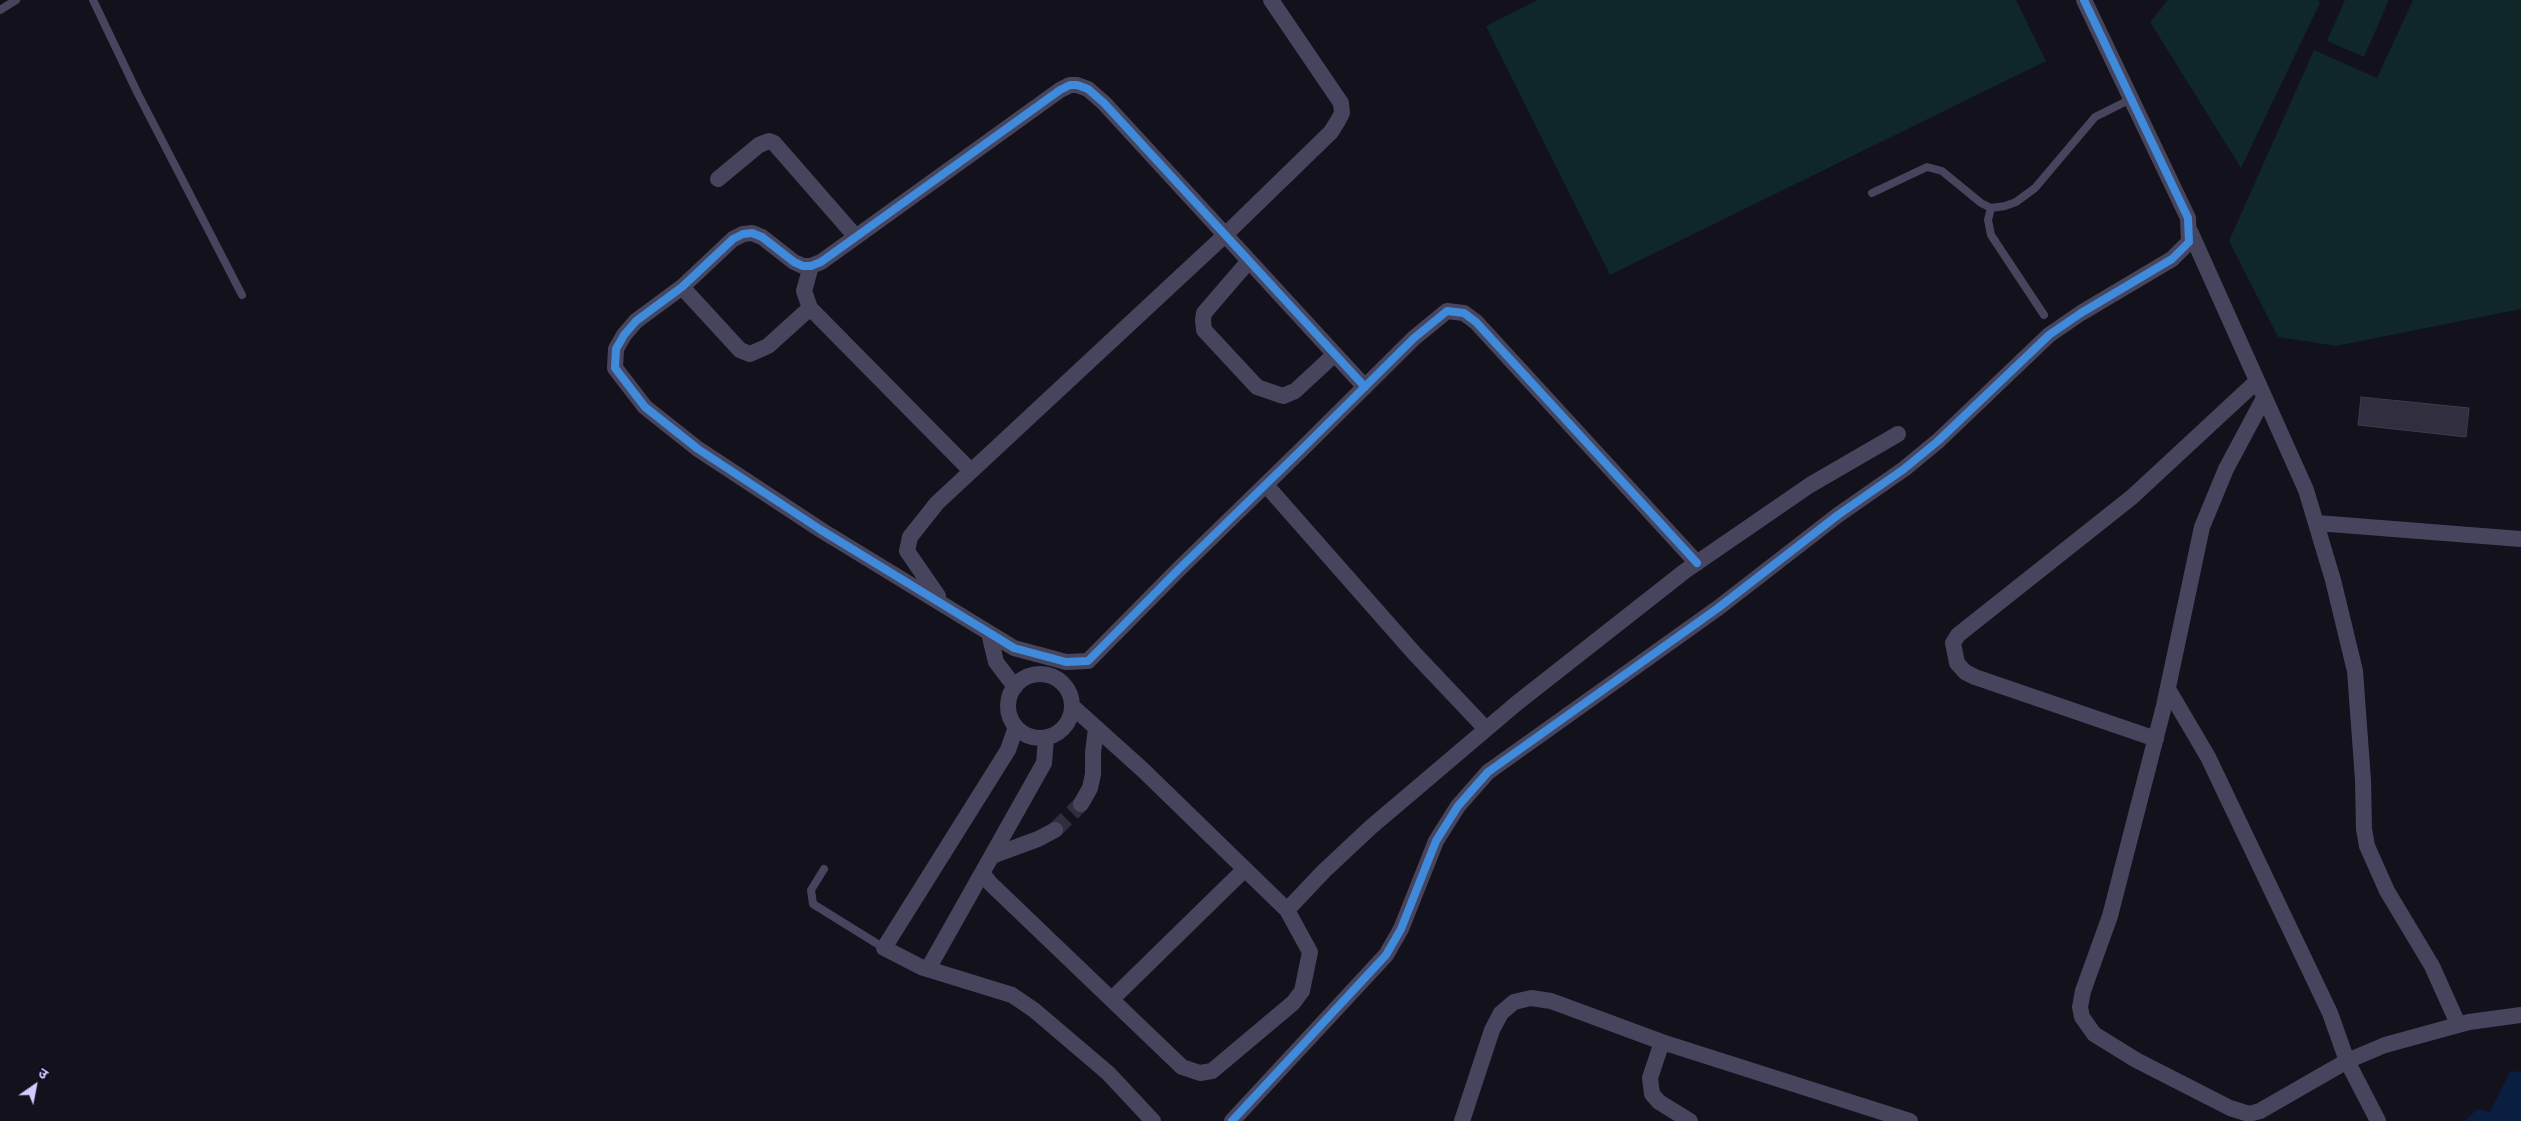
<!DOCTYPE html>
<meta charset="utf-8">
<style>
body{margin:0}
#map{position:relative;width:2521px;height:1121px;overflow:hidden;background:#12111c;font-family:"Golos Text","Noto Sans Devanagari",sans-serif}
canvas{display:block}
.north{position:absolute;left:10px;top:1061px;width:50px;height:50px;-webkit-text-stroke:4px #0f0c21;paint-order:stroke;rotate:33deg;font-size:14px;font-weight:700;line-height:20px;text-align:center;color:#d2ccff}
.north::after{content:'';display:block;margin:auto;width:18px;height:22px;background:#d2ccff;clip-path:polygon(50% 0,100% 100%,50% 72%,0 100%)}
</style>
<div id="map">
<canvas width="2521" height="1121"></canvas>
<div class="north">उ</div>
</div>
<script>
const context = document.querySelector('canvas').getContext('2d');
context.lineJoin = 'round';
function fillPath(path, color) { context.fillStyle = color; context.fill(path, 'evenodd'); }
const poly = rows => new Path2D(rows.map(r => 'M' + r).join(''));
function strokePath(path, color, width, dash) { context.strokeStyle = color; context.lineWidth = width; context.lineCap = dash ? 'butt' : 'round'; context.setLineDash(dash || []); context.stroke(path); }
fillPath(poly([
 [1538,0,2016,0,2046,61,1610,275,1486,26],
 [2168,0,2318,0,2320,3,2241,168,2150,22],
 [2345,0,2389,0,2364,57,2327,41],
 [2413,0,2521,0,2521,309,2336,346,2278,337,2229,241,2314,50,2377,78]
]), '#0f2728');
fillPath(poly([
 [2510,1071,2521,1072,2521,1121,2465,1121,2477,1109,2490,1112]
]), '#0a1e3f');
const building = poly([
 [2361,397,2469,408,2466,437,2358,425,2361,397]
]);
fillPath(building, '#302e3f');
strokePath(building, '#3e3a51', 1);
strokePath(poly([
 [1055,830,1081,804]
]), '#2f2d3e', 16, [16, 8]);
strokePath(poly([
 [93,0,138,94,242,295],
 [0,10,16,0],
 [1872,193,1927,167,1942,171,1981,203,1991,208,2005,206,2016,202,2035,188,2095,117,2131,99],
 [1991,208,1988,220,1991,235,2044,315],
 [824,869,811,890,813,904,884,948]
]), '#46455d', 8);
strokePath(poly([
 [718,179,759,145,769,141,774,143,856,237],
 [2190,231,2306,490,2333,580,2355,671,2363,780,2364,829,2367,846,2387,891,2432,966,2458,1024],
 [1248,262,1204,313,1203,320,1204,330,1257,387,1283,396,1295,391,1335,354],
 [811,266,804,291,810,308,970,470],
 [682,287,740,350,750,354,768,346,810,308],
 [1365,387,1104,103,1088,89,1077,85,1070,85,1060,90,821,262,811,266,803,266,794,262,762,237,752,233,743,234,733,239,682,287,636,321,624,335,616,349,615,368,645,407,698,449,821,530,1014,648,1066,662,1088,661,1179,569,1297,454,1414,338,1447,311,1464,313,1476,322,1697,563],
 [2264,398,2226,469,2202,527,2164,706,2110,916,2083,991,2080,1007,2082,1017,2094,1034,2136,1060,2230,1108,2249,1114,2260,1111,2347,1061,2385,1045,2469,1022,2521,1015],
 [1266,485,1414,653,1486,729],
 [2317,523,2521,539],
 [938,596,907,551,910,537,937,503,1224,236,1331,132,1339,119,1342,113,1341,103,1271,0],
 [989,633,996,662,1015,687],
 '1008 706a32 32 0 1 1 64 0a32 32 0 1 1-64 0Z',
 [2168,689,2208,757,2330,1013,2347,1061,2378,1121],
 [1073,707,1143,770,1287,910],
 [1016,727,1008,750,884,948,921,967,1012,995,1034,1010,1108,1073,1153,1121],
 [2156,739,1975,677,1965,672,1957,663,1953,643,1958,635,2132,497,2257,381],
 [1081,804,1090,788,1093,774,1093,753,1096,728],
 [992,856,1038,839,1055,830],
 [982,873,991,884,1182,1067,1200,1073,1212,1071,1293,1003,1302,991,1310,952,1287,910,1324,871,1371,827,1517,703,1685,571,1810,485,1898,434],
 [928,969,1044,763,1046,739],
 [1112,999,1245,869],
 [1662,1042,1650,1078,1652,1094,1659,1102,1690,1121],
 [1232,1121,1386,955,1401,929,1436,841,1458,806,1488,772,1718,608,1838,515,1904,469,1938,441,2049,335,2081,313,2172,259,2189,242,2188,218,2084,0],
 [1462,1121,1492,1030,1501,1013,1514,1002,1531,998,1551,1001,1662,1042,1910,1121]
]), '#46455d', 16);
strokePath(poly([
 [1365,387,1104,103,1088,89,1077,85,1070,85,1060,90,821,262,811,266,803,266,794,262,762,237,752,233,743,234,733,239,682,287,636,321,624,335,616,349,615,368,645,407,698,449,821,530,1014,648,1066,662,1088,661,1179,569,1297,454,1414,338,1447,311,1464,313,1476,322,1697,563],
 [1232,1121,1386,955,1401,929,1436,841,1458,806,1488,772,1718,608,1838,515,1904,469,1938,441,2049,335,2081,313,2172,259,2189,242,2188,218,2084,0]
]), '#408adc', 8);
</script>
